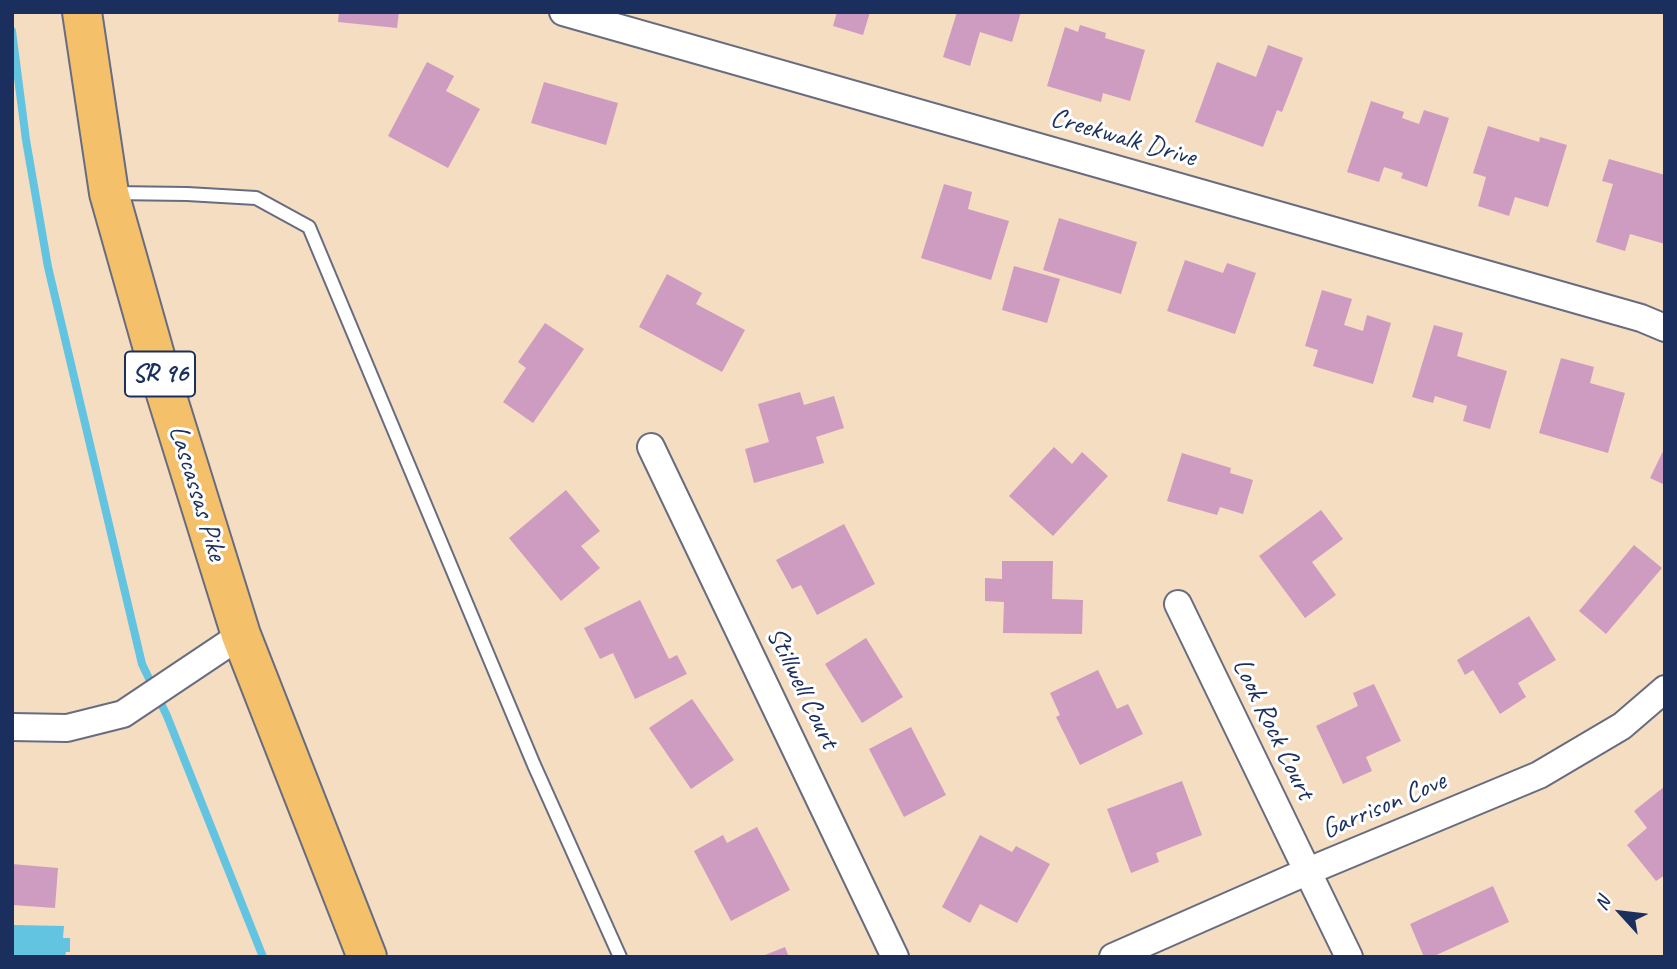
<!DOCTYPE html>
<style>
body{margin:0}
#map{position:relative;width:1677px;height:969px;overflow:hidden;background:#f4ddc0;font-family:Caveat,sans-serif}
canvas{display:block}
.frame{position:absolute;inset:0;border:14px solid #1b2f5e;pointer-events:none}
.north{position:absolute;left:1586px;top:878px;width:70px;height:70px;-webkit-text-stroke:5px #fff;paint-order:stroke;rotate:297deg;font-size:19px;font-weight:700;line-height:28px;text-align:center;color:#1b2f5e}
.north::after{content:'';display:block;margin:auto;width:24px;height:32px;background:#1b2f5e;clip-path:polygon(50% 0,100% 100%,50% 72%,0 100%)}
</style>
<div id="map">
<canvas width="1677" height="969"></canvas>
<div class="frame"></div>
<div class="north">N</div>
</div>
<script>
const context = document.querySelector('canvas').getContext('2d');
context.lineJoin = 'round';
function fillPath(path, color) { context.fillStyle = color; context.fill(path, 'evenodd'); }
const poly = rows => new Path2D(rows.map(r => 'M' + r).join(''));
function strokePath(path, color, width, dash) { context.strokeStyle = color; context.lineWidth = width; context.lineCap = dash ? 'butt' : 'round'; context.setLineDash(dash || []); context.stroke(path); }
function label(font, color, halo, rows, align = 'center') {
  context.font = font + ' Caveat,sans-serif'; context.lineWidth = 6; context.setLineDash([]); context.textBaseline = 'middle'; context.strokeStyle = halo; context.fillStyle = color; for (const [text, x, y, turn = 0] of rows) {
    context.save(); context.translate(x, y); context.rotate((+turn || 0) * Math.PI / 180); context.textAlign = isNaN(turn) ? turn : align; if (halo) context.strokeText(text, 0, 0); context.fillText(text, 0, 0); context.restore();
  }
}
fillPath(poly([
 [12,925,64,926,63,938,70,938,70,952,66,952,65,957,12,957]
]), '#62c4e0');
strokePath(poly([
 [12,31,26,140,48,267,142,664,167,716,263,957]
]), '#62c4e0', 8);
fillPath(poly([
 [339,12,399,12,397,28,338,22],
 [837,12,870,12,863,35,833,26],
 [957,12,1021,12,1012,42,980,32,970,66,943,57],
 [1080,25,1106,33,1105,38,1145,50,1130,101,1103,93,1101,102,1047,86,1065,27,1078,32],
 [1268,45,1303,58,1282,112,1277,110,1263,147,1195,122,1217,62,1256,77],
 [427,62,454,76,446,91,480,109,448,168,388,136],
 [544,82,618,103,606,145,531,123],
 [1371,101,1404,112,1402,118,1419,124,1424,110,1449,118,1427,187,1401,178,1403,173,1384,167,1379,182,1347,172],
 [1488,126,1539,142,1540,137,1567,145,1548,207,1515,197,1509,216,1478,206,1486,177,1473,173],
 [1609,159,1665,175,1665,244,1630,234,1625,251,1596,242,1613,184,1602,181],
 [944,184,972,192,968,209,1009,221,991,280,921,258],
 [1059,218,1137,242,1121,294,1043,270],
 [1185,260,1223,273,1227,263,1256,273,1235,334,1167,311],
 [1014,266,1060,279,1047,323,1002,310],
 [667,274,702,293,696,304,745,330,722,372,639,327],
 [1322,290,1352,299,1344,325,1363,331,1367,315,1391,323,1373,384,1313,366,1318,350,1305,346],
 [545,323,584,349,533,423,503,402,526,368,518,362],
 [1434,325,1463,333,1457,356,1507,371,1490,429,1463,421,1467,406,1435,396,1433,403,1412,397],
 [1561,358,1594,367,1590,383,1625,393,1608,453,1539,433],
 [800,392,804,405,834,396,844,428,816,437,824,463,754,483,745,449,769,442,758,404],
 [1054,447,1072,464,1082,452,1108,476,1053,536,1009,496],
 [1665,447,1665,485,1650,478],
 [1182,453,1231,468,1230,473,1253,480,1243,514,1220,507,1217,515,1167,501],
 [566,490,600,531,581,546,600,568,561,601,509,538],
 [1321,510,1343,539,1312,562,1336,595,1305,618,1259,556],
 [844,524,875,584,817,615,801,585,792,589,776,560],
 [1634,545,1662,568,1606,634,1579,611],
 [1002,561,1053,561,1052,599,1083,600,1082,634,1003,633,1004,602,985,601,985,578,1002,579],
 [640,600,669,659,677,655,687,674,635,699,613,653,600,659,584,628],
 [1529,616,1556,660,1518,683,1526,697,1500,714,1473,670,1465,675,1457,660],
 [866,638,903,697,862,723,825,664],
 [1098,670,1117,709,1128,704,1143,734,1080,765,1056,717,1060,715,1050,693],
 [1374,684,1401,741,1366,757,1372,771,1343,784,1316,726,1358,706,1353,693],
 [692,699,734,760,691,789,649,728],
 [911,727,946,795,904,817,869,749],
 [1182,781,1202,835,1156,853,1159,862,1131,873,1107,809],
 [1665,786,1665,875,1656,881,1627,845,1647,828,1634,811],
 [757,827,790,890,731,921,694,851,723,835,727,843],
 [980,835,1012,852,1016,846,1050,864,1017,923,980,904,970,923,942,907],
 [12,864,58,868,55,908,12,905],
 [1493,886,1509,922,1432,957,1424,957,1410,924],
 [785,947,789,957,760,957]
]), '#cf9cc1');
const lane = poly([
 [112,193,187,194,256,198,309,227,534,765,620,957]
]);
const street = poly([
 [563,12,1641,318,1665,328],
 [651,447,895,957],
 [1178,604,1349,957],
 [12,727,67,728,123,714,241,635],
 [1113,957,1306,872,1539,775,1622,726,1665,689]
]);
const primary = poly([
 [82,12,109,193,163,384,241,635,367,957]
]);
strokePath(lane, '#676c80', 16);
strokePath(street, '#676c80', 30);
strokePath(primary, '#676c80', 42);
strokePath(lane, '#fff', 12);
strokePath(street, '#fff', 26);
strokePath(primary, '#f4c16a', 38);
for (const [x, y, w] of [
 [160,374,70]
]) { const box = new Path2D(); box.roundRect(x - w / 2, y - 22.5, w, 45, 5); context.fillStyle = '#fff'; context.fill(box); strokePath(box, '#1b2f5e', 2); }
label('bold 26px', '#1b2f5e', null, [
 ["SR 96",160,374]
]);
label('28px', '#1b2f5e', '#fff', [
 ["Creekwalk Drive",1123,138,16],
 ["Lascassas Pike",197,493,73],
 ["Stillwell Court",802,688,64],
 ["Look Rock Court",1273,729,64],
 ["Garrison Cove",1384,806,-23]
]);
</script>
